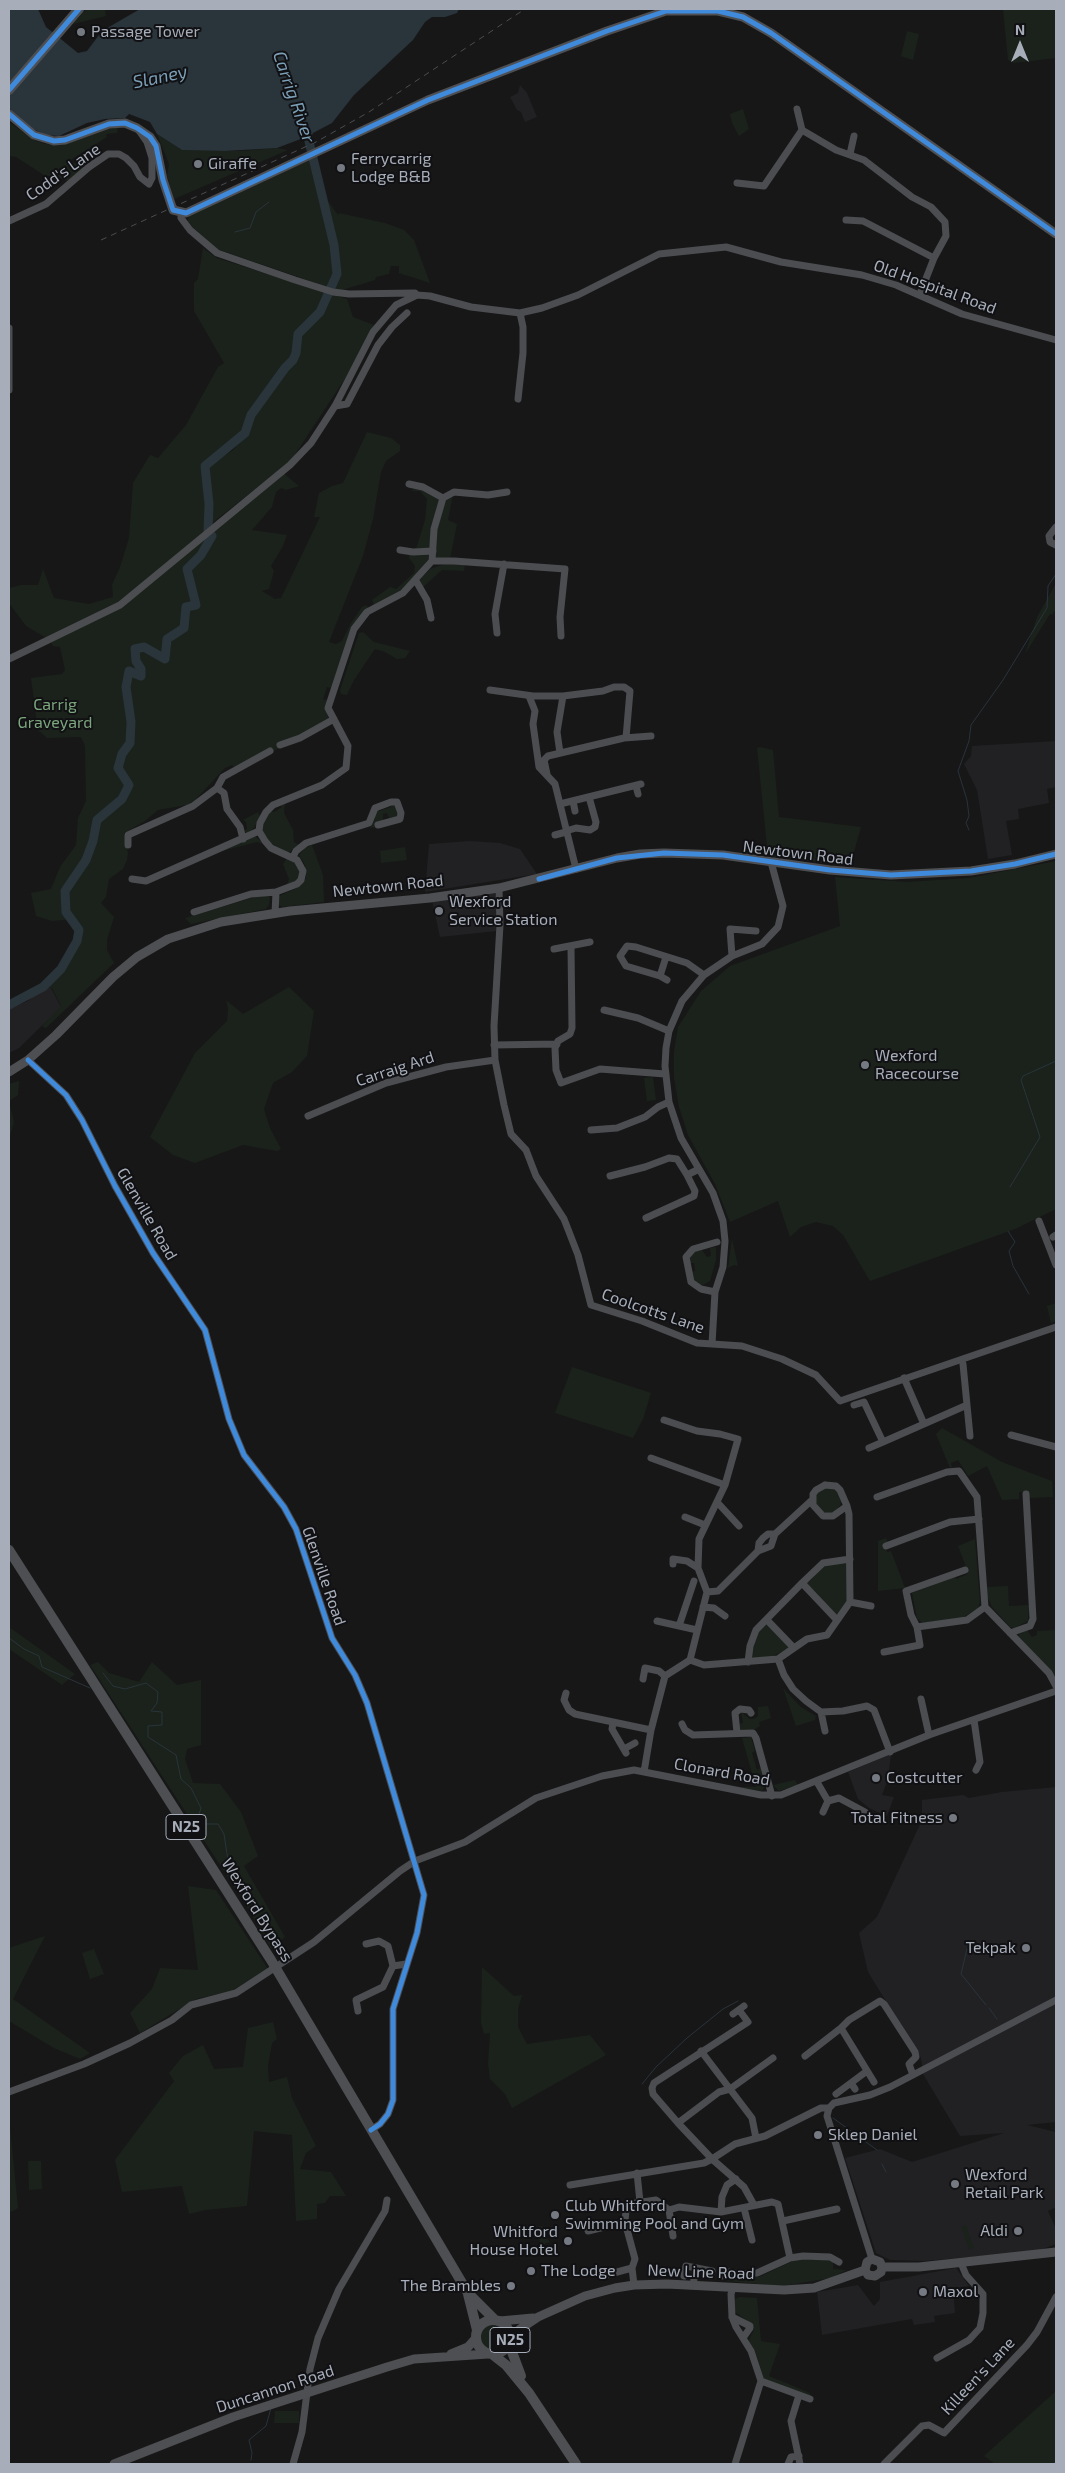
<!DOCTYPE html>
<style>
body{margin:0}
#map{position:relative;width:1065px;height:2473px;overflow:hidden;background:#171718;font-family:"Exo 2",sans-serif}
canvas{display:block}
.frame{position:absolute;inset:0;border:10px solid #a7aeba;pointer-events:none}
.north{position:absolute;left:995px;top:20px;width:50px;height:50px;-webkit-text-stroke:4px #111114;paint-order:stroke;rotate:0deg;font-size:14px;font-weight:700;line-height:20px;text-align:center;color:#a7aeba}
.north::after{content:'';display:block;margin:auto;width:18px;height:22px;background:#a7aeba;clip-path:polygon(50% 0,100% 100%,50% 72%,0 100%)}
</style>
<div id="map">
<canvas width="1065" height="2473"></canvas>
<div class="frame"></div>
<div class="north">N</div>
</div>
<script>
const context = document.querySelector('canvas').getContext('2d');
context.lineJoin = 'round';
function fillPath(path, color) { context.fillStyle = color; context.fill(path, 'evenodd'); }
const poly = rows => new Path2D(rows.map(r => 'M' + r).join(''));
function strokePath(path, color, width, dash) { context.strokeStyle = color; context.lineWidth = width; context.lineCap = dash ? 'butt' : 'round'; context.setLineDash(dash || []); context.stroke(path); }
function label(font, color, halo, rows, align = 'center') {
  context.font = font + ' "Exo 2",sans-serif'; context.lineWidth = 4; context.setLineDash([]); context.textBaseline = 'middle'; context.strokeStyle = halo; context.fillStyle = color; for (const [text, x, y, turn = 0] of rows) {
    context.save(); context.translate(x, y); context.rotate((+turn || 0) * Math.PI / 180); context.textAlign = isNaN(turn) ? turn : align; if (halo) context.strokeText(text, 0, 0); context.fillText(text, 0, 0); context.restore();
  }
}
fillPath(poly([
 [520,85,527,93,537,117,525,122,521,112,517,110,510,97,518,93],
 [1056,741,1056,787,1047,789,1049,803,1018,809,1019,819,1006,821,1012,855,988,859,977,790,964,764,971,756,972,746],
 [470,841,500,843,520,849,537,874,425,892,429,844],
 [490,892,495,894,497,899,497,931,440,937,432,901],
 [44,987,51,988,61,1007,19,1048,9,1053,9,1009,28,1001],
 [891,1754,888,1779,882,1795,894,1797,887,1816,869,1808,858,1799,848,1772],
 [1056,1787,1056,2122,1027,2125,1056,2132,1056,2207,1048,2211,1056,2229,1056,2244,1037,2251,925,2261,890,2260,876,2253,845,2158,880,2149,912,2162,1004,2133,960,2136,923,2074,921,2058,868,1972,859,1933,877,1917,922,1820,922,1800,963,1795,969,1798,1002,1792],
 [956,2268,969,2286,953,2288,955,2313,934,2316,935,2322,914,2325,912,2319,822,2335,817,2292,858,2285,874,2306,880,2299,880,2282]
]), '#212124');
fillPath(poly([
 [86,9,105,9,106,16,73,24],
 [1003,9,1056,9,1056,58,1014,63,1008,60],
 [907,31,919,34,913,60,901,56],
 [743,109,749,129,739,136,732,123,730,114],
 [9,122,34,140,45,144,60,145,99,130,121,127,118,128,117,133,106,134,107,137,69,161,70,164,79,163,84,168,70,181,44,175,16,157,9,156],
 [157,134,182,150,242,151,277,148,288,150,174,199,167,176,169,164],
 [310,160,318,193,325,197,338,215,339,213,385,223,404,230,414,240,430,283,399,273,399,266,391,266,389,274,376,277,375,280,339,291,217,249,187,222,189,216],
 [203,248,217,258,347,299,353,317,374,325,350,371,290,462,212,523,208,467,233,450,249,433,252,419,250,418,245,433,239,440,205,466,209,504,208,531,282,472,299,486,286,490,281,488,276,492,272,507,252,530,287,535,283,546,271,566,274,571,269,589,262,591,275,599,281,598,320,517,314,517,319,493,332,486,343,483,367,432,391,438,400,445,400,451,386,461,381,472,373,519,363,556,329,642,336,644,342,641,351,623,362,607,366,605,369,608,354,624,331,688,327,687,323,699,327,700,328,719,272,752,234,767,232,765,225,768,195,800,187,805,158,810,145,821,124,833,128,853,127,860,123,869,109,879,106,897,101,903,114,917,107,940,107,950,114,963,46,1028,42,1026,61,1006,52,988,43,987,68,958,79,930,72,919,52,921,36,916,31,893,51,889,60,867,76,845,78,818,86,801,85,746,81,737,47,738,38,730,31,678,62,674,65,670,60,647,53,646,50,640,26,626,9,603,9,588,21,585,38,585,43,569,54,598,89,604,113,597,112,585,120,567,129,538,133,483,150,455,158,458,186,425,218,367,224,363,194,311,194,283,198,279],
 [418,487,440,499,429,548,416,549,425,520,427,499,420,491,411,491],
 [453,494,448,520,457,524,450,559,435,558,436,533,444,505,447,498],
 [409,554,428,554,428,565,403,589,374,605,372,600,390,587,396,589,414,573,415,566,409,558],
 [448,563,465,564,464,571,442,570,422,588,419,581,430,569],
 [1056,583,1056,609,1052,615,1050,614,1025,654,1037,617],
 [363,632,374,642,410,651,405,658,397,659,385,652,375,649,354,680,347,695,341,694,340,690,359,633],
 [760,747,773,750,779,817,861,827,850,866,768,856,757,748],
 [285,801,284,813,293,830,294,842,299,845,288,853,269,842,262,830,262,824,270,811,274,812,282,807,280,804],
 [391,804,394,804,399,813,397,817,389,818,387,813,383,814,383,820,376,827,370,828,375,819,375,812,378,809,379,811,391,807],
 [258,812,260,816,254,828,247,834,244,831,247,829,246,822,243,820],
 [255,836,264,844,257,842,214,853],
 [312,845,323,875,324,902,282,907,279,905,279,896,297,888,306,878,305,865,299,855,305,848],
 [405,847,407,860,381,863,380,851],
 [287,858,293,860,301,873,297,881,287,885,289,879,283,864],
 [1056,861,1056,1209,1015,1229,870,1281,843,1235,833,1226,816,1222,801,1227,790,1237,778,1201,730,1222,715,1184,688,1135,679,1107,674,1078,674,1051,678,1027,701,991,730,966,840,926,835,877,907,882,969,878],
 [265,894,270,897,269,905,266,909,191,924,185,918],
 [289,987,314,1011,307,1056,292,1072,273,1083,264,1109,270,1128,281,1149,277,1151,243,1145,195,1163,173,1155,150,1137,195,1053,227,1021,228,1009,226,1000,243,1014],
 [653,1077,656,1100,647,1101,644,1078],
 [19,1081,18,1095,9,1101,14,1122,9,1140,9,1084],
 [732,1239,738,1266,734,1265,728,1268],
 [716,1247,716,1260,710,1281,701,1286,693,1281,692,1272,695,1271,694,1263,689,1263,688,1257,693,1252,702,1250,707,1257,711,1256,710,1248],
 [1056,1303,1056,1321,1051,1323,1047,1306],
 [572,1367,651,1393,643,1419,633,1438,555,1413],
 [942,1428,1002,1462,1052,1481,1053,1497,1029,1498,1028,1492,1019,1492,1019,1499,1002,1500,987,1466,968,1476,958,1460,951,1463,952,1467,950,1468,936,1434],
 '815 1500a13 13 0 1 1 26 0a13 13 0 1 1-26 0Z',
 [886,1538,888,1542,884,1544,887,1552,891,1551,905,1588,878,1591,878,1541],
 [975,1539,980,1602,978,1608,962,1618,922,1623,917,1618,912,1593,955,1576,956,1579,966,1575,968,1572,958,1546],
 [846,1561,849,1594,846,1606,836,1616,817,1593,806,1585,807,1582,811,1580,824,1565],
 [1008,1586,1009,1606,1029,1605,1028,1621,1014,1628,1010,1627,992,1607,987,1596,987,1587],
 [767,1624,789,1646,789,1649,770,1657,754,1659,751,1655,755,1634],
 [9,1627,75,1674,62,1685,9,1649],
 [1027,1630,1032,1637,1037,1635,1037,1631,1056,1630,1056,1677,1019,1637,1019,1634],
 [98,1662,109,1673,139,1682,152,1662,177,1685,201,1680,201,1745,187,1749,185,1759,193,1783,220,1784,241,1812,258,1856,244,1866,285,1937,271,1948,244,1902,90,1665],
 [783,1688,801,1707,816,1716,815,1720,796,1726],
 [768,1706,771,1718,759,1722,760,1726,752,1731,740,1730,738,1724,743,1723,741,1712,750,1719,754,1719,758,1716,758,1707],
 [751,1737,755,1751,752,1753,757,1770,761,1768,765,1786,762,1791,737,1787,756,1787,742,1738],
 [795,1780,798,1785,779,1791,773,1785],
 [188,1886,216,1890,268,1969,232,1991,196,1999,140,2033,130,2013,152,1989,160,1968,198,1970],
 [45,1936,13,1999,90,2053,80,2059,54,2048,9,2021,9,1948],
 [94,1949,104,1974,90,1979,82,1953],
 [482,1967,514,1996,522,1995,518,2009,518,2027,527,2044,590,2035,606,2055,512,2108,505,2094,490,2079,488,2064,490,2033,484,2034,481,2023],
 [273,2022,277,2039,272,2043,268,2066,269,2082,287,2077,292,2098,316,2146,306,2153,300,2169,331,2172,346,2196,330,2196,325,2203,317,2204,317,2219,296,2221,292,2135,254,2131,247,2206,205,2210,189,2214,182,2186,122,2192,115,2160,174,2081,169,2073,183,2056,203,2045,214,2069,243,2067,248,2028],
 [9,2117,18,2208,9,2213],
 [28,2161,41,2161,42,2189,29,2190],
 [966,2225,974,2248,969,2250,961,2227],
 [542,2226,545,2230,544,2235,550,2242,541,2245,535,2227],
 [797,2259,829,2260,833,2261,833,2269,846,2270,831,2278,782,2286,726,2281,735,2277,759,2277],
 [739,2297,757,2298,761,2341,780,2344,769,2376,810,2393,810,2397,764,2379,757,2357,748,2342,754,2329,753,2325,735,2312,734,2300],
 '478 2337a15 15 0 1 1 30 0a15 15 0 1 1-30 0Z',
 [1056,2391,1056,2464,995,2464,984,2456],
 [275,2411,299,2411,299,2423,274,2423]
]), '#1b221b');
fillPath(poly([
 [9,9,38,9,46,27,78,53,87,51,102,31,140,9,459,9,457,13,445,17,432,17,425,22,413,40,354,95,332,123,313,133,310,139,306,137,277,148,225,151,182,150,157,134,150,122,129,114,125,118,105,119,87,123,59,136,46,135,29,127,9,108]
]), '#29343b');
strokePath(poly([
 [235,232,250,228,256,212,269,202],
 [969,830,966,823,969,816,967,800,958,771,969,741,971,725,1003,680,1047,608,1048,586,1056,574],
 [1010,1187,1040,1137,1021,1080,1023,1076,1056,1061],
 [1008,1231,1015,1242,1009,1251,1013,1266,1029,1294],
 [9,1638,24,1649,39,1656,42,1667,90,1688],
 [103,1673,113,1686,125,1689,146,1683,158,1692,157,1703,151,1711,162,1712,162,1725,148,1726,148,1737,176,1755,181,1779,191,1788,201,1808,198,1817,201,1824,218,1824,224,1834,229,1867,235,1882,247,1894,249,1902],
 [967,1949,961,1974,986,2005],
 [989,2008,997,2019],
 [642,2084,656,2067,687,2038,723,2009,738,2001],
 [833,2118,877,2150],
 [882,2164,886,2172],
 [251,2460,252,2453,249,2440,266,2426,271,2408],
 [1055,2464,1056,2457]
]), '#29343b', 1);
strokePath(poly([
 [9,1005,43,987,61,969,77,941,79,930,66,912,65,891,86,860,93,841,97,820,122,799,129,785,118,768,122,754,130,743,131,722,126,687,129,671,141,676,141,669,136,661,135,649,144,647,165,659,167,639,184,628,186,607,196,605,187,569,201,555,212,536,208,532,209,504,205,466,245,433,251,415,285,368,293,360,296,353,298,334,320,312,337,274,334,245,306,129]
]), '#29343b', 9);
strokePath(poly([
 [797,109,802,130],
 [850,154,854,136],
 [737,183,764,186,802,130,836,150,864,160,912,197,931,207,945,222,946,236,934,258,920,294],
 [181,213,181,218,190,230,217,253,295,280,333,292,349,294,415,293,417,295,430,296,471,307,520,313,542,308,578,295,659,254,726,247,781,262,862,275,896,285,962,314,1056,340],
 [846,220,863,221,934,258],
 [9,221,46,204,89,167,108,154,119,154,126,158,134,166,140,177,149,184,152,178,152,158,147,142,140,132],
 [9,328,9,390],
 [518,399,523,353,523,327,520,313],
 [335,406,347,404,378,345,392,327,407,313],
 [443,498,454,492,488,495,507,492],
 [1056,527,1049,536,1050,542,1056,545],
 [400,550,413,552,433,551],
 [432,561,454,561,565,569,560,617,561,636],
 [416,581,427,600,431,618],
 [497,633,495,614,504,564],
 [9,659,120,605,290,465,311,443,335,406,373,332,396,305,417,295],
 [490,690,533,696,563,696,603,691,614,687,624,687,630,691,626,738],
 [529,696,535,711,533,724,539,767,555,784,576,869],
 [280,745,300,738,334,719],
 [560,753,557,732,563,696],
 [547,774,544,760,548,756,624,738,651,736],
 [636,786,638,794],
 [217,788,223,777,270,751],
 [573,801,575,811],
 [564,803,641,784],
 [566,831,576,828,590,830,595,827,596,822,589,797],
 [555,835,566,832],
 [128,845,128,835,193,806,217,788,224,793,227,809,240,827,243,839],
 [293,857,296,851,306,843,369,823,375,808,391,802,397,802,401,813,400,819,378,825],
 [132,879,146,881,259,831],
 [499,888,500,925,494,1026,495,1060,504,1105,511,1134,526,1150,536,1176,564,1219,578,1255,591,1305,642,1321,697,1343,742,1346,782,1359,816,1375,840,1401,1056,1327],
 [194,912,251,894,276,892],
 [275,914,276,892,297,884,301,880,303,871,297,860,271,848,265,841,259,831,260,823,266,812,273,805,322,785,346,768,348,746,328,708,354,629,367,612,403,593,432,561,434,529,443,498,423,487,409,484],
 [571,946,572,1028,570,1034,558,1041,555,1048,556,1070,561,1083,600,1069,665,1074],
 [554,949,590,942],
 [732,956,730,929,756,931],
 [666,957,660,976,626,966,620,956,627,946,636,947,687,963,704,975],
 [660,976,667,980],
 [604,1010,638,1018,669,1031],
 [494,1045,557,1044],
 [28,1060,66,1095,82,1120,115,1186,153,1253,205,1330,229,1419,244,1455,284,1507,296,1529,332,1638,355,1675,367,1703,424,1895,417,1933,393,2009,393,2100,388,2114,380,2124,371,2130],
 [308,1116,386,1083,446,1067,495,1060],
 [591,1130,617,1128,645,1117,658,1107,669,1102],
 [610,1176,645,1167,669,1158,677,1159,687,1175,699,1169],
 [646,1218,694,1196,695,1191,687,1175],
 [1039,1221,1056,1265],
 [1053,1237,1056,1235],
 [715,1292,701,1289,691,1282,686,1257,693,1249,717,1242],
 [712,1344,715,1292,723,1267,725,1241,723,1221,713,1193,681,1138,669,1102,665,1066,666,1048,669,1031,682,1001,704,975,732,956,762,944,778,927,783,906,771,862],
 [904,1378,924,1424],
 [854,1405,864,1402,883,1442,967,1405,963,1364],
 [967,1405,970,1436],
 [664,1420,697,1431,720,1434,738,1439,725,1485,699,1539,698,1568,707,1592],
 [1011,1435,1056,1447],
 [869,1448,883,1442],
 [651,1458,725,1485],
 [825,1485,836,1486,840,1490,847,1506,833,1516,823,1516,813,1505,813,1494,816,1490,825,1485],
 [877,1497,947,1472,959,1471,977,1497,985,1607,1049,1673,1056,1686],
 [717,1502,739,1526],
 [847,1506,849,1514,850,1602,827,1635,807,1639,778,1659,784,1675,793,1689,806,1701,821,1712,843,1711,867,1706,874,1710,890,1752],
 [685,1517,705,1525],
 [775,1534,771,1546,758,1551,759,1543,763,1538,768,1534,775,1534,812,1500],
 [886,1546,950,1522,979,1519],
 [673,1564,673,1559,687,1561,698,1568],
 [965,1570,906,1591,911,1615,917,1627,967,1620,985,1607],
 [802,1583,837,1620],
 [707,1592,718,1591,758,1551],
 [850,1602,871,1606],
 [703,1607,714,1608,725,1616],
 [767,1620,793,1647],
 [657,1621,697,1630],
 [679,1626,694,1581],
 [1010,1633,1030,1626,1033,1619,1026,1494],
 [884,1652,920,1645,917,1627],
 [690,1660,704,1665,778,1659],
 [748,1662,750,1646,756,1630,802,1583,823,1563,850,1559],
 [643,1679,645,1668,659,1671,665,1676],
 [566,1693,564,1700,569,1710,575,1714,651,1730,644,1772],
 [921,1699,929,1735],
 [821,1712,825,1731],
 [974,1720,980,1762,976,1770],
 [613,1723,612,1729,626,1753],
 [682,1724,685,1730,693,1735,753,1733,756,1738,772,1796],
 [651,1730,665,1676,690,1660,707,1592],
 [737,1733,735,1713,740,1709,749,1710,751,1713],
 [624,1749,635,1743],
 [817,1782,828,1801],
 [828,1801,839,1798,865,1812],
 [823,1812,828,1801],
 [366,1944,379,1941,388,1946,393,1966],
 [739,2010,748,2022,654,2083,652,2088,653,2094,678,2123,712,2159,735,2144,765,2136,821,2108,829,2108],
 [358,2011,356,2000,383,1987,393,1966,406,1964],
 [733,2014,744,2006],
 [841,2028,874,2082],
 [701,2051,752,2118,756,2138],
 [805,2056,841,2028,849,2020,880,2001,884,2004,915,2052,916,2057,909,2064,913,2075],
 [851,2083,855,2089],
 [9,2092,84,2064,130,2043,172,2020,191,2005,236,1993,314,1942,400,1871,415,1861,465,1842,536,1798,602,1776,634,1770,761,1795,781,1795,929,1735,1056,1691],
 [836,2094,867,2071],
 [678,2123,719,2092,730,2089,773,2058],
 [637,2173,640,2202],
 [570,2185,704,2163,712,2159,744,2187,754,2205],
 [744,2208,752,2240],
 [669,2210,673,2236],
 [721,2212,722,2197,727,2185,736,2179],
 [783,2221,837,2209],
 [588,2231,625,2222],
 [872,2259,827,2116,829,2108,834,2103,870,2095,890,2087,1056,2000],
 [606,2275,632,2268],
 [684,2276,686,2266,712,2271,710,2276],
 [722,2276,722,2271,740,2274,757,2273,790,2258,803,2256,830,2257,839,2262],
 [634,2285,632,2268,635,2259,625,2222,626,2210,629,2204,656,2200,669,2210,679,2207,721,2212,772,2202,778,2204,790,2258],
 [693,2285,696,2268],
 [733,2288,731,2294,732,2317,736,2327,751,2351,761,2381,735,2464],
 [732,2317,750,2326,750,2328,743,2338],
 [937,2358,969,2340,980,2328,983,2313,983,2294,966,2275,961,2263],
 [761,2381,810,2399],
 [799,2395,791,2421,800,2464],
 [293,2464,302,2432,310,2369,318,2338,339,2289,385,2211,387,2200],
 [788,2464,791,2457,799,2456],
 [884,2464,922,2426,929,2425,944,2433,1027,2345,1037,2332,1056,2297]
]), '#4b4d51', 7);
strokePath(poly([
 [9,114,34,135,54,141,65,140,109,124,125,123,137,128,150,137,156,146,163,180,173,210,186,213,428,100,607,31,666,11,718,11,743,17,771,33,1056,234],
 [9,1072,28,1060,56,1035,113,977,137,957,168,939,221,922,290,911,430,898,499,888,617,858,640,854,664,853,723,855,830,870,891,875,971,871,1015,864,1056,854],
 [882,2267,919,2267,1056,2252],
 [865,2270,867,2262,872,2259,880,2262,882,2267],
 [865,2270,868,2275,875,2276,881,2272,882,2267],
 [500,2321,533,2318],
 [511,2339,520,2329,538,2317,585,2296,615,2288,634,2285,667,2284,784,2290,814,2288,865,2270],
 [451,2354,468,2347,476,2338],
 [114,2464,233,2417,387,2367,414,2359,488,2354]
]), '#4e4f52', 9);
strokePath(poly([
 [9,90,79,9],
 [9,1550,271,1960,468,2293,495,2320],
 [468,2294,477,2330],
 '476 2337a17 17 0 1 1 34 0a17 17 0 1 1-34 0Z',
 [509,2344,521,2376],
 [492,2354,506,2365,529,2393,576,2464]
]), '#4d4f52', 10);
strokePath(poly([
 [101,240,316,142,369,112,525,9]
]), '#4b4d50', 1, [6, 5]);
strokePath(poly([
 [9,90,79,9],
 [9,114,34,135,54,141,65,140,109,124,125,123,137,128,150,137,156,146,163,180,173,210,186,213,428,100,607,31,666,11,718,11,743,17,771,33,1056,234],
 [539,879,617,858,664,853,723,855,830,870,891,875,971,871,1015,864,1056,854],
 [28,1060,66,1095,82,1120,115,1186,153,1253,205,1330,229,1419,244,1455,284,1507,296,1529,332,1638,355,1675,367,1703,424,1895,417,1933,393,2009,393,2100,388,2114,380,2124,371,2130]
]), '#408adc', 5);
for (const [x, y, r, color] of [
 [81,32,5,"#757981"],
 [198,164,5,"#757981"],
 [341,168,5,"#757981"],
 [439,911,5,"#757981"],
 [865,1065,5,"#757981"],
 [876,1778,5,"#757981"],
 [953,1818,5,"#757981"],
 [1026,1948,5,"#757981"],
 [818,2135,5,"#757981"],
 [955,2184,5,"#757981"],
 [555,2215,5,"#757981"],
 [1018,2231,5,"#757981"],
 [568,2241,5,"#757981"],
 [531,2271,5,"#757981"],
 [511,2286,5,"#757981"],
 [923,2292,5,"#757981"]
]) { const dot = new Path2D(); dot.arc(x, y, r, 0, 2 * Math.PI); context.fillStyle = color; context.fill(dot); strokePath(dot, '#111114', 2); }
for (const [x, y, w] of [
 [186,1827,40],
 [510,2340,40]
]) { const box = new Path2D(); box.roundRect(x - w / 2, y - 12.5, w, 25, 4); context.fillStyle = '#111114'; context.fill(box); strokePath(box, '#a7aeba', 1); }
label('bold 15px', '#a7aeba', null, [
 ["N25",186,1827],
 ["N25",510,2340]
]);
label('16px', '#a7aeba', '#111114', [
 ["Passage Tower",91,32],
 ["Ferrycarrig",351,159],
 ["Lodge B&B",351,177],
 ["Giraffe",208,164],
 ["Wexford",449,902],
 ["Service Station",449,920],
 ["Wexford",875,1056],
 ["Racecourse",875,1074],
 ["Costcutter",886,1778],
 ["Total Fitness",943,1818,"right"],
 ["Tekpak",1016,1948,"right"],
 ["Sklep Daniel",828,2135],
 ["Wexford",965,2175],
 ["Retail Park",965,2193],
 ["Club Whitford",565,2206],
 ["Swimming Pool and Gym",565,2224],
 ["Aldi",1008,2231,"right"],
 ["Whitford",558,2232,"right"],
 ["House Hotel",558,2250,"right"],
 ["The Lodge",541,2271],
 ["The Brambles",501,2286,"right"],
 ["Maxol",933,2292]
], 'left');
label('16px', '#a7aeba', '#111114', [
 ["Codd's Lane",63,172,-35],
 ["Old Hospital Road",935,287,20],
 ["Newtown Road",798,853,7],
 ["Newtown Road",388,886,-6],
 ["Carraig Ard",395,1069,-18],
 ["Glenville Road",147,1214,60],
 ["Coolcotts Lane",653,1311,19],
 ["Glenville Road",324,1576,71],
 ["Clonard Road",722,1772,10],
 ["Wexford Bypass",257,1910,58],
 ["New Line Road",701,2272,2],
 ["Killeen's Lane",978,2376,-47],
 ["Duncannon Road",275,2389,-18]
]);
label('16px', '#7ca67d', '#111114', [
 ["Carrig",55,705],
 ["Graveyard",55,723]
]);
label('italic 18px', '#7b9fb7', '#111114', [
 ["Slaney",160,77,-12],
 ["Carrig River",294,97,71]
]);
</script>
